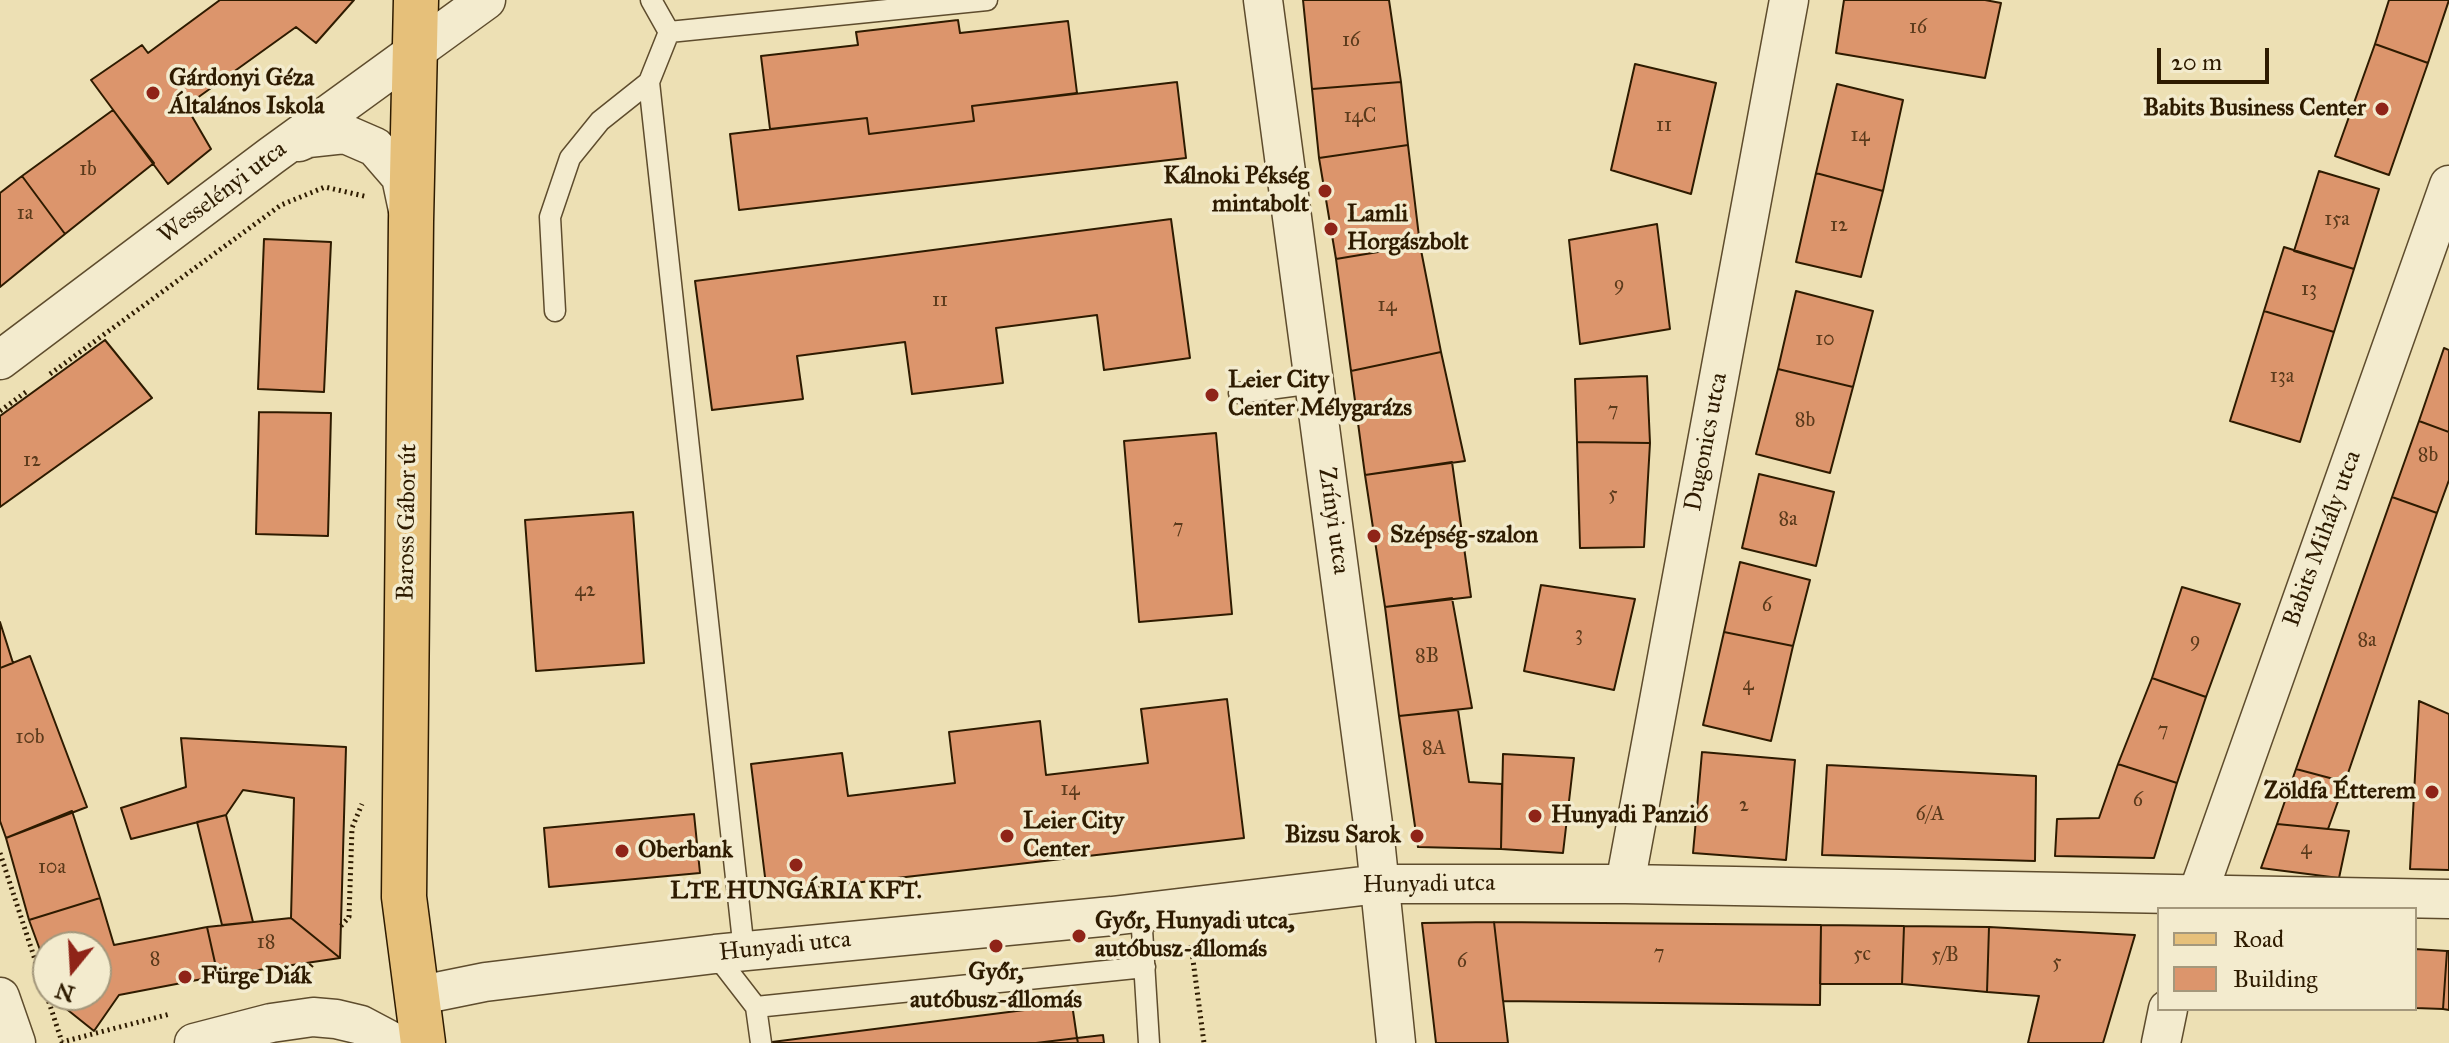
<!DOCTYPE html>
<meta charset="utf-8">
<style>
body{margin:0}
#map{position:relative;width:2449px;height:1043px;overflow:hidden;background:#ede0b4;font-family:"IM FELL Great Primer",serif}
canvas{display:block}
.legend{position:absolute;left:2157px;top:907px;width:260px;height:104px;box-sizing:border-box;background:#f3ebce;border:2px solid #a4987c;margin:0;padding:10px 14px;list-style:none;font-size:24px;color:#2e1b00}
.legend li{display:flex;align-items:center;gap:16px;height:40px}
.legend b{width:40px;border:2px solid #a4987c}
.north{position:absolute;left:32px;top:931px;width:80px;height:80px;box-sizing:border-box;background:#f3ebce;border:2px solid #a4987c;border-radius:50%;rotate:198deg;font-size:22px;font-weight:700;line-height:32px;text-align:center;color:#2e1b00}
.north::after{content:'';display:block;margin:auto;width:28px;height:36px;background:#8f2418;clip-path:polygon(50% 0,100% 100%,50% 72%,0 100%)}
.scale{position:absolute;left:2157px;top:48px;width:112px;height:36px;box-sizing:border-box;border:4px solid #2e1b00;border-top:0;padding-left:10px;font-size:24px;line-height:28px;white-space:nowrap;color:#2e1b00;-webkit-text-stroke:6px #f3ebce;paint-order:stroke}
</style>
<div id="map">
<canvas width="2449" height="1043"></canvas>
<ul class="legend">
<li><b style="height:10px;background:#e6c07a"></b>Road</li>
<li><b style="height:22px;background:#dc956c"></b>Building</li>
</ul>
<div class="north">N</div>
<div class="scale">20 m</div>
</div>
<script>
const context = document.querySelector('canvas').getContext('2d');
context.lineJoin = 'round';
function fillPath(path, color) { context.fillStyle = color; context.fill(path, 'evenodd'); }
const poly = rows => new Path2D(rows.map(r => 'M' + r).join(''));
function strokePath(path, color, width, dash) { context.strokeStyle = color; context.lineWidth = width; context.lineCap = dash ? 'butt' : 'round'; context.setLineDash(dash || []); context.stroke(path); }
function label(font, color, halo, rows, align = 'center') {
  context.font = font + ' "IM FELL Great Primer",serif'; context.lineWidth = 7; context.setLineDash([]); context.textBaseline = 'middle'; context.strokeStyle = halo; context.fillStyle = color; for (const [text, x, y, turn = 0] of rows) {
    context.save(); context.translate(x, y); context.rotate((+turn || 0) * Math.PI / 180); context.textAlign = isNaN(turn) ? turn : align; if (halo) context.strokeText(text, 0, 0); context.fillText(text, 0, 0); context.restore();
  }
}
const building = poly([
 [220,0,354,0,316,43,296,27,186,106,211,149,168,184,91,80,142,45,148,53,220,0],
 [1303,0,1389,0,1401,82,1312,89,1303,0],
 [1844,0,1985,0,2001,3,1985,78,1836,53,1844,0],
 [2389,0,2449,0,2428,63,2375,44,2389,0],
 [958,20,960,33,1068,21,1077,93,972,106,974,121,869,134,867,118,770,129,761,56,858,45,856,32,958,20],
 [2375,44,2428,63,2389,175,2335,156,2375,44],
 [1635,64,1716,83,1691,194,1611,170,1635,64],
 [1177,82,1186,158,739,210,730,134,867,118,869,134,974,121,972,106,1177,82],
 [1401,82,1408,145,1319,158,1312,89,1401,82],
 [1837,84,1903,100,1883,191,1816,173,1837,84],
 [113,110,154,163,65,234,22,176,113,110],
 [1408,145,1420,245,1336,259,1319,158,1408,145],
 [2319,171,2379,189,2354,269,2294,251,2319,171],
 [1816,173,1883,191,1861,277,1796,262,1816,173],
 [22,176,65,234,0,287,0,193,22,176],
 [1171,219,1190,358,1104,370,1097,315,996,328,1003,383,912,394,905,342,797,356,803,399,712,410,695,281,1171,219],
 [1657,224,1670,329,1580,344,1569,240,1657,224],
 [264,239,331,242,324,392,258,389,264,239],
 [1420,245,1441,352,1351,371,1336,259,1420,245],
 [2284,247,2354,269,2334,332,2264,311,2284,247],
 [1796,291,1873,311,1853,387,1778,369,1796,291],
 [2264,311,2334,332,2300,442,2230,421,2264,311],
 [105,340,152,398,0,507,0,416,105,340],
 [2444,348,2449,350,2449,432,2419,421,2444,348],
 [1441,352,1465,461,1365,475,1351,371,1441,352],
 [1778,369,1853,387,1830,473,1756,454,1778,369],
 [1647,376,1650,443,1577,442,1575,379,1647,376],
 [259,412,331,413,328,536,256,534,259,412],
 [2419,421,2449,432,2449,480,2437,513,2392,497,2419,421],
 [1216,433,1232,614,1139,622,1124,441,1216,433],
 [1577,442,1650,443,1644,547,1580,548,1577,442],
 [1452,462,1471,597,1385,607,1365,475,1452,462],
 [1759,474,1834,492,1816,566,1742,548,1759,474],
 [2392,497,2437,513,2345,782,2296,769,2392,497],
 [633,512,644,663,536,671,525,520,633,512],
 [1740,562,1810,580,1793,646,1724,632,1740,562],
 [1541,585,1635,599,1614,690,1524,671,1541,585],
 [2182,587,2240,604,2206,697,2152,678,2182,587],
 [1452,598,1472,708,1399,716,1385,607,1452,598],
 [0,622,13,663,0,668,0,622],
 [1724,632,1793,646,1771,741,1703,725,1724,632],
 [30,656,87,807,6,838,0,821,0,668,30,656],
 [2152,678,2206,697,2177,783,2118,764,2152,678],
 [1227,699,1244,838,767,893,751,764,842,753,848,796,955,783,949,732,1040,721,1046,775,1148,763,1141,709,1227,699],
 [2419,701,2449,714,2449,870,2410,869,2419,701],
 [1458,710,1469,782,1502,784,1501,849,1418,847,1399,716,1458,710],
 [181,738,346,747,340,958,291,918,294,798,243,790,226,815,131,839,121,808,186,787,181,738],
 [1702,752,1795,760,1786,860,1693,853,1702,752],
 [1503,754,1574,758,1563,853,1501,849,1503,754],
 [2118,764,2177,783,2154,858,2055,856,2057,819,2099,818,2118,764],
 [1827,765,2036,776,2035,861,1822,855,1827,765],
 [2296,769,2345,782,2328,829,2277,824,2296,769],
 [72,811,100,898,29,920,6,838,72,811],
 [694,814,700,873,549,887,544,828,694,814],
 [226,815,253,922,222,925,197,822,226,815],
 [2277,824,2349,831,2339,878,2261,868,2277,824],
 [100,898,114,945,207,927,218,976,119,995,94,1031,59,1003,56,995,96,995,96,947,48,947,48,972,29,920,100,898],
 [291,918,340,958,218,976,207,927,291,918],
 [1494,922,1508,1043,1436,1043,1422,923,1494,922],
 [1494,922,1821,925,1820,1005,1503,1001,1494,922],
 [1821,925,1904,926,1902,984,1820,984,1821,925],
 [1904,926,1989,927,1987,992,1902,984,1904,926],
 [1989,927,2135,935,2103,1043,2028,1043,2039,996,1987,992,1989,927],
 [2415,949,2447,951,2443,1009,2415,1008,2415,949],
 [2447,951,2449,951,2449,1010,2443,1009,2447,951],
 [1072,1004,1077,1038,1036,1043,764,1043,1072,1004],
 [1103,1035,1104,1043,1078,1043,1077,1038,1103,1035],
 [1077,1038,1078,1043,1036,1043,1077,1038]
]);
fillPath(building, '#dc956c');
strokePath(building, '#2e1b00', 2);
const service = poly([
 [651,0,669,32,649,82,744,951],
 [669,32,987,0],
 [555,311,550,217,570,158,600,121,649,82],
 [1239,393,1314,383],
 [1141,913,1149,1043],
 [715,954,756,1007,1145,967],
 [756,1007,761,1043]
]);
const minor = poly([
 [1263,0,1375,839,1396,1043],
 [299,142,308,138,345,134,375,147,401,177,408,210],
 [0,360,271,156,486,0],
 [1625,884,1789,0],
 [2198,893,2449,185],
 [416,996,485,982,715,954,1112,916,1379,884,1625,884,2449,899],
 [0,997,16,1043],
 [194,1043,271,1023,313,1017,336,1019,361,1025,395,1043],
 [2161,1043,2168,1009]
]);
const primary = poly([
 [416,0,411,221,404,897,423,1043]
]);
strokePath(service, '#5e4c2d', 23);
strokePath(minor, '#5e4c2d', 41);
strokePath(primary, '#2e1b00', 47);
strokePath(poly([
 [50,374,281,205,325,187,368,197],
 [0,411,26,392],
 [0,853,62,1042,170,1014],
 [341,926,349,917,352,828,362,804],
 [1191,945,1204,1043],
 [299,980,314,962]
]), '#2e1b00', 5, [2, 4]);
strokePath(service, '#f3ebce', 20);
strokePath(minor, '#f3ebce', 38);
strokePath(primary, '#e6c07a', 44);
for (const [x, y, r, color] of [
 [153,93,8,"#8f2418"],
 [2382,109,8,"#8f2418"],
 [1325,191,8,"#8f2418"],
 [1331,229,8,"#8f2418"],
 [1212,395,8,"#8f2418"],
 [1374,536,8,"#8f2418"],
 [2432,792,8,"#8f2418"],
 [1535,816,8,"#8f2418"],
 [1007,836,8,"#8f2418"],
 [1417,836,8,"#8f2418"],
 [622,851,8,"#8f2418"],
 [796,865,8,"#8f2418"],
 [1079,936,8,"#8f2418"],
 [996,946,8,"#8f2418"],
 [185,977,8,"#8f2418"]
]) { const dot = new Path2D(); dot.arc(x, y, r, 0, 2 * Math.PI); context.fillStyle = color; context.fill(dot); strokePath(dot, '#f3ebce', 3); }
label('20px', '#5a3a1b', null, [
 ["16",1918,28],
 ["16",1351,41],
 ["14C",1360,117],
 ["11",1664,126],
 ["14",1860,136],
 ["1b",88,170],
 ["1a",25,214],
 ["15a",2337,220],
 ["12",1839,226],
 ["9",1619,285],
 ["13",2309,290],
 ["11",940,301],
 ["14",1387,306],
 ["10",1825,340],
 ["13a",2282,377],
 ["7",1613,411],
 ["8b",1805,421],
 ["8b",2428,456],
 ["12",32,461],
 ["5",1613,495],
 ["8a",1788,520],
 ["7",1178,528],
 ["42",585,591],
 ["6",1767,606],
 ["3",1579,635],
 ["9",2195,641],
 ["8a",2367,641],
 ["8B",1427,657],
 ["4",1748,685],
 ["7",2163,731],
 ["10b",30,738],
 ["8A",1434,749],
 ["14",1070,790],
 ["6",2138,801],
 ["2",1744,806],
 ["6/A",1930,815],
 ["4",2306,849],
 ["10a",52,868],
 ["18",266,943],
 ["7",1659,954],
 ["5c",1862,955],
 ["5/B",1945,956],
 ["8",155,960],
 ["6",1462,962],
 ["5",2057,963]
]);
label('bold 24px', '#2e1b00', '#f3ebce', [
 ["Gárdonyi Géza",169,79],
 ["Általános Iskola",169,107],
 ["Babits Business Center",2366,109,"right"],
 ["Kálnoki Pékség",1309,177,"right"],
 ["mintabolt",1309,205,"right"],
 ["Lamli",1347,215],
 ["Horgászbolt",1347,243],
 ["Leier City",1228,381],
 ["Center Mélygarázs",1228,409],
 ["Szépség-szalon",1390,536],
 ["Zöldfa Étterem",2416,792,"right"],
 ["Hunyadi Panzió",1551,816],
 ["Leier City",1023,822],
 ["Center",1023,850],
 ["Bizsu Sarok",1401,836,"right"],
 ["Oberbank",638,851],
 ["LTE HUNGÁRIA KFT.",796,892,"center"],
 ["Győr, Hunyadi utca,",1095,922],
 ["autóbusz-állomás",1095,950],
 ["Győr,",996,973,"center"],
 ["autóbusz-állomás",996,1001,"center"],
 ["Fürge Diák",201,977]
], 'left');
label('24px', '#2e1b00', '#f3ebce', [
 ["Wesselényi utca",223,193,-37],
 ["Dugonics utca",1707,442,-79],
 ["Zrínyi utca",1333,521,82],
 ["Baross Gábor út",408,522,-89],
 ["Babits Mihály utca",2323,539,-70],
 ["Hunyadi utca",1429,885,-1],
 ["Hunyadi utca",785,947,-6]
]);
</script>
